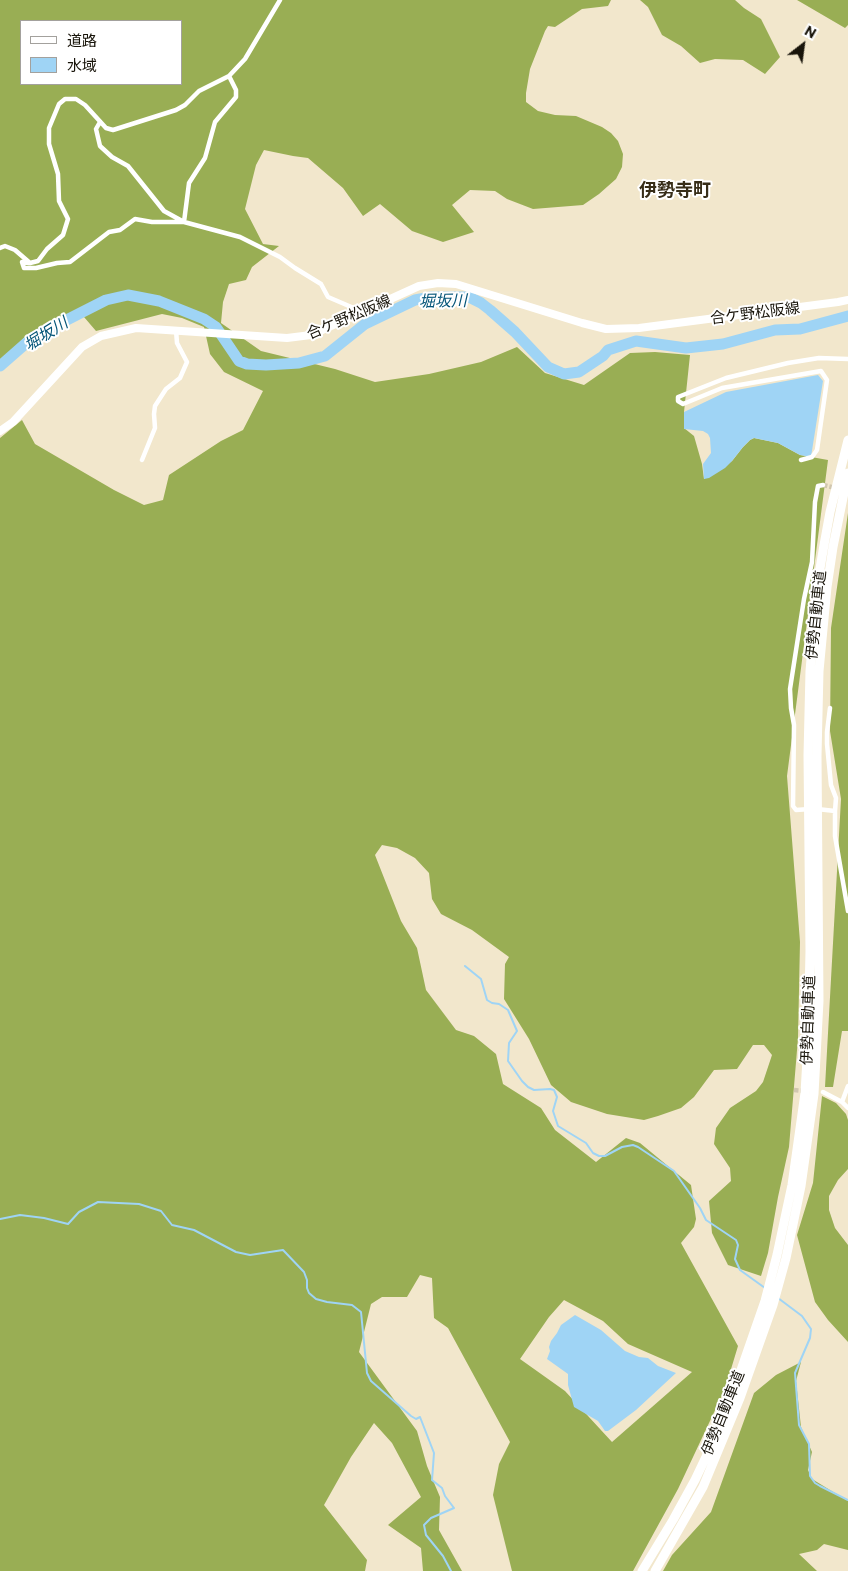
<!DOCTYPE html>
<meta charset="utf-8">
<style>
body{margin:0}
#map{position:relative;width:848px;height:1571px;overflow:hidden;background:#f2e7cc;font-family:Commissioner,"Noto Sans JP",sans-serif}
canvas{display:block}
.legend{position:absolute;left:20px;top:20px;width:162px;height:65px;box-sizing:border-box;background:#fff;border:1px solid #a3a19d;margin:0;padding:6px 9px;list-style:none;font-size:15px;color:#18140a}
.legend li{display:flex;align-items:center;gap:10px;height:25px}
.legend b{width:25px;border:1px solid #a3a19d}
.north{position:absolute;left:778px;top:20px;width:50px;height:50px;-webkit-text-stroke:4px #fff;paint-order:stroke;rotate:30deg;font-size:14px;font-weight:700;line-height:20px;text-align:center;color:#18140a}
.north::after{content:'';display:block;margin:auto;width:18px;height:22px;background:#18140a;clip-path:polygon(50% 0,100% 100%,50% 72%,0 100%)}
</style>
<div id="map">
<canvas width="848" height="1571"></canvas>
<ul class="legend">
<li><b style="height:6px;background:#fff"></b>道路</li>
<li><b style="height:14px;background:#9fd4f5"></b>水域</li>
</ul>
<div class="north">N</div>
</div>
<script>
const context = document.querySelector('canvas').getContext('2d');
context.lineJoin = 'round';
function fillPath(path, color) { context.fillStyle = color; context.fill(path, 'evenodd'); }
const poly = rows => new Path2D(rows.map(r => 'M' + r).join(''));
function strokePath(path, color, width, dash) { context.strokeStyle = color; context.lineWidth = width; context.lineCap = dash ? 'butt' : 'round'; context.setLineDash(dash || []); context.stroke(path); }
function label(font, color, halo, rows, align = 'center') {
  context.font = font + ' Commissioner,"Noto Sans JP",sans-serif'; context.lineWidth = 4; context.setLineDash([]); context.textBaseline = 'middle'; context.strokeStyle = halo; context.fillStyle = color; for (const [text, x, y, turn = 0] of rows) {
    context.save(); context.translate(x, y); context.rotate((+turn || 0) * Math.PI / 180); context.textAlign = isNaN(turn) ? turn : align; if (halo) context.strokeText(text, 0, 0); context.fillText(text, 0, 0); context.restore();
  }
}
fillPath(poly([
 [0,0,611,0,608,6,582,9,555,27,548,26,545,31,530,69,526,93,526,102,538,111,555,115,576,116,602,127,611,133,618,141,623,154,622,167,616,179,599,194,583,205,533,209,507,199,495,191,470,190,452,205,474,232,443,242,412,231,380,204,363,216,343,188,308,158,293,156,264,150,256,165,245,209,263,244,279,246,252,267,246,280,229,284,223,302,221,323,261,351,335,369,375,382,429,374,481,362,517,347,545,373,584,385,630,353,655,352,690,355,684,412,684,428,694,436,702,464,704,479,732,461,743,447,750,440,754,438,778,443,800,455,828,460,787,776,800,942,798,1038,789,1147,778,1197,768,1253,761,1276,728,1265,712,1233,709,1201,731,1181,730,1168,714,1144,716,1128,730,1108,756,1091,763,1082,772,1055,764,1045,753,1045,737,1069,714,1070,694,1097,681,1108,658,1116,644,1120,607,1114,571,1102,551,1085,529,1039,504,999,505,964,509,957,472,930,441,914,432,899,429,873,415,858,397,848,382,845,375,855,401,921,417,948,426,990,456,1030,474,1036,496,1054,503,1084,541,1108,555,1130,596,1162,626,1138,640,1143,691,1185,696,1219,694,1227,681,1243,738,1346,725,1389,678,1489,633,1571,512,1571,493,1495,499,1464,510,1442,448,1328,434,1318,432,1278,420,1275,407,1297,382,1297,371,1304,359,1352,417,1431,427,1466,440,1497,439,1530,462,1571,423,1571,421,1548,388,1525,421,1497,392,1443,374,1423,351,1457,324,1505,367,1560,365,1571,0,1571,0,438,22,420,35,444,114,490,144,505,163,500,169,475,221,441,243,430,263,391,224,372,210,354,204,327,182,318,162,314,96,331,78,310,25,337,0,361],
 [21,21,181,21,181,84,21,84],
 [564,1300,603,1321,628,1344,692,1372,612,1442,565,1391,520,1359,549,1317],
 [640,0,735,0,744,8,761,19,780,57,765,74,743,60,715,59,700,63,681,46,662,35,648,7],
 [797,0,848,0,848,25,845,28],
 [848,513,848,1031,842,1031,833,1087,825,1087,841,799,830,731,831,628],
 [822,1096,836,1103,846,1114,848,1120,848,1169,838,1180,829,1196,829,1210,835,1228,848,1245,848,1342,828,1320,815,1302,797,1235,813,1183],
 [801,1362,796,1381,801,1427,812,1452,808,1470,812,1479,848,1501,848,1550,824,1544,817,1550,799,1554,817,1571,663,1571,672,1555,711,1512,754,1393,776,1375]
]), '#99ae54');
fillPath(poly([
 [818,375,823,381,811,457,800,455,778,443,754,438,750,440,743,447,732,461,725,468,709,478,704,479,703,464,711,453,710,438,708,434,703,431,684,429,684,412,726,392],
 [575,1315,601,1330,625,1351,639,1357,648,1358,658,1366,676,1373,636,1410,608,1431,605,1431,598,1421,574,1407,568,1385,568,1374,547,1359,550,1351,549,1347,551,1341,557,1333,561,1325]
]), '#9fd4f5');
strokePath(poly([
 [465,966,481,979,487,1000,492,1003,499,1004,508,1010,517,1031,509,1043,508,1061,522,1081,528,1087,534,1090,550,1089,554,1090,557,1097,553,1111,558,1126,586,1143,593,1153,599,1156,605,1156,622,1147,633,1145,638,1147,674,1171,700,1208,706,1220,736,1240,738,1245,735,1259,740,1270,765,1288],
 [0,1219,20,1215,44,1218,68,1224,79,1212,98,1202,139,1204,161,1211,172,1225,194,1230,236,1252,250,1255,283,1250,304,1272,307,1280,307,1288,309,1293,316,1299,327,1302,352,1305,361,1312,367,1373,371,1381,411,1416,416,1419,420,1417,434,1453,432,1480,442,1488,445,1496,454,1508,431,1518,424,1525,426,1535,443,1556,451,1571],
 [778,1298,802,1316,811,1329,810,1338,795,1373,799,1425,809,1444,810,1476,815,1483,820,1486,848,1500]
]), '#9fd4f5', 2);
strokePath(poly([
 [0,366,32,338,45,331,106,300,128,295,159,301,204,319,216,327,239,361,247,364,266,365,299,363,325,356,365,324,415,300,431,297,469,297,481,303,490,310,515,332,548,367,564,374,579,372,603,356,608,350,636,341,686,348,723,344,775,330,800,329,848,316]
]), '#9fd4f5', 11);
strokePath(poly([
 [823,485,836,488],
 [794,1090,805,1091]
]), '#d1c7af', 4.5, [4.5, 2]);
strokePath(poly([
 [100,122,96,129,100,146,112,157,128,166,164,211,184,222,189,183,205,158,215,122,236,97,236,90,229,76],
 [0,248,5,246,15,250,30,263,38,261,47,249,63,235,68,219,59,201,58,174,49,144,49,128,59,104,65,99,76,99,85,105,106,128,113,130,176,110,185,105,199,91,229,76,245,59,280,0],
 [29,263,22,262,24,268,36,268,57,263,70,262,109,232,120,230,135,219,152,222,184,222,240,237,280,257,295,268,321,284,328,297,363,312],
 [142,460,155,428,154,414,155,406,166,389,180,378,187,362,177,343,176,330],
 [801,460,812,457,817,450,827,380,821,371,722,388,683,404,678,401,678,397,726,378,788,363,819,358,848,359],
 [830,708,827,732,827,744,831,785,836,798,835,811],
 [810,809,796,810,793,806,794,725,791,708,790,689,804,599,812,562,815,502,818,486,823,485],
 [817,809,835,811,835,836,848,911],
 [823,1092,842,1102,848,1108],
 [842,1102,848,1086]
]), '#fff', 4.5);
strokePath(poly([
 [0,431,13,422,82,347,101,336,136,328,287,338,311,335,419,286,438,283,456,284,582,323,606,329,639,328,838,302,848,300]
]), '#fff', 8);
strokePath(poly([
 [642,1571,673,1520,695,1480,715,1438,733,1393,765,1301,777,1255,792,1185,805,1093,808,1041,810,951,808,755,810,671,817,586,824,545,830,512,848,440],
 [655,1571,703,1487,740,1398,773,1305,786,1258,801,1186,814,1094,819,1001,817,756,819,671,827,587,833,547,848,473]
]), '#fff', 9);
label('15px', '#18140a', '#fff', [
 ["合ケ野松阪線",755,313,-7],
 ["合ケ野松阪線",349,317,-23],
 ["伊勢自動車道",816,615,-84],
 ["伊勢自動車道",808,1020,-88],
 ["伊勢自動車道",723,1413,-68]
]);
label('italic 16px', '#055578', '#fff', [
 ["堀坂川",443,301,-1],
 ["堀坂川",46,334,-32]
]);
label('bold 18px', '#372d18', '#fff', [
 ["伊勢寺町",675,190]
]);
</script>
